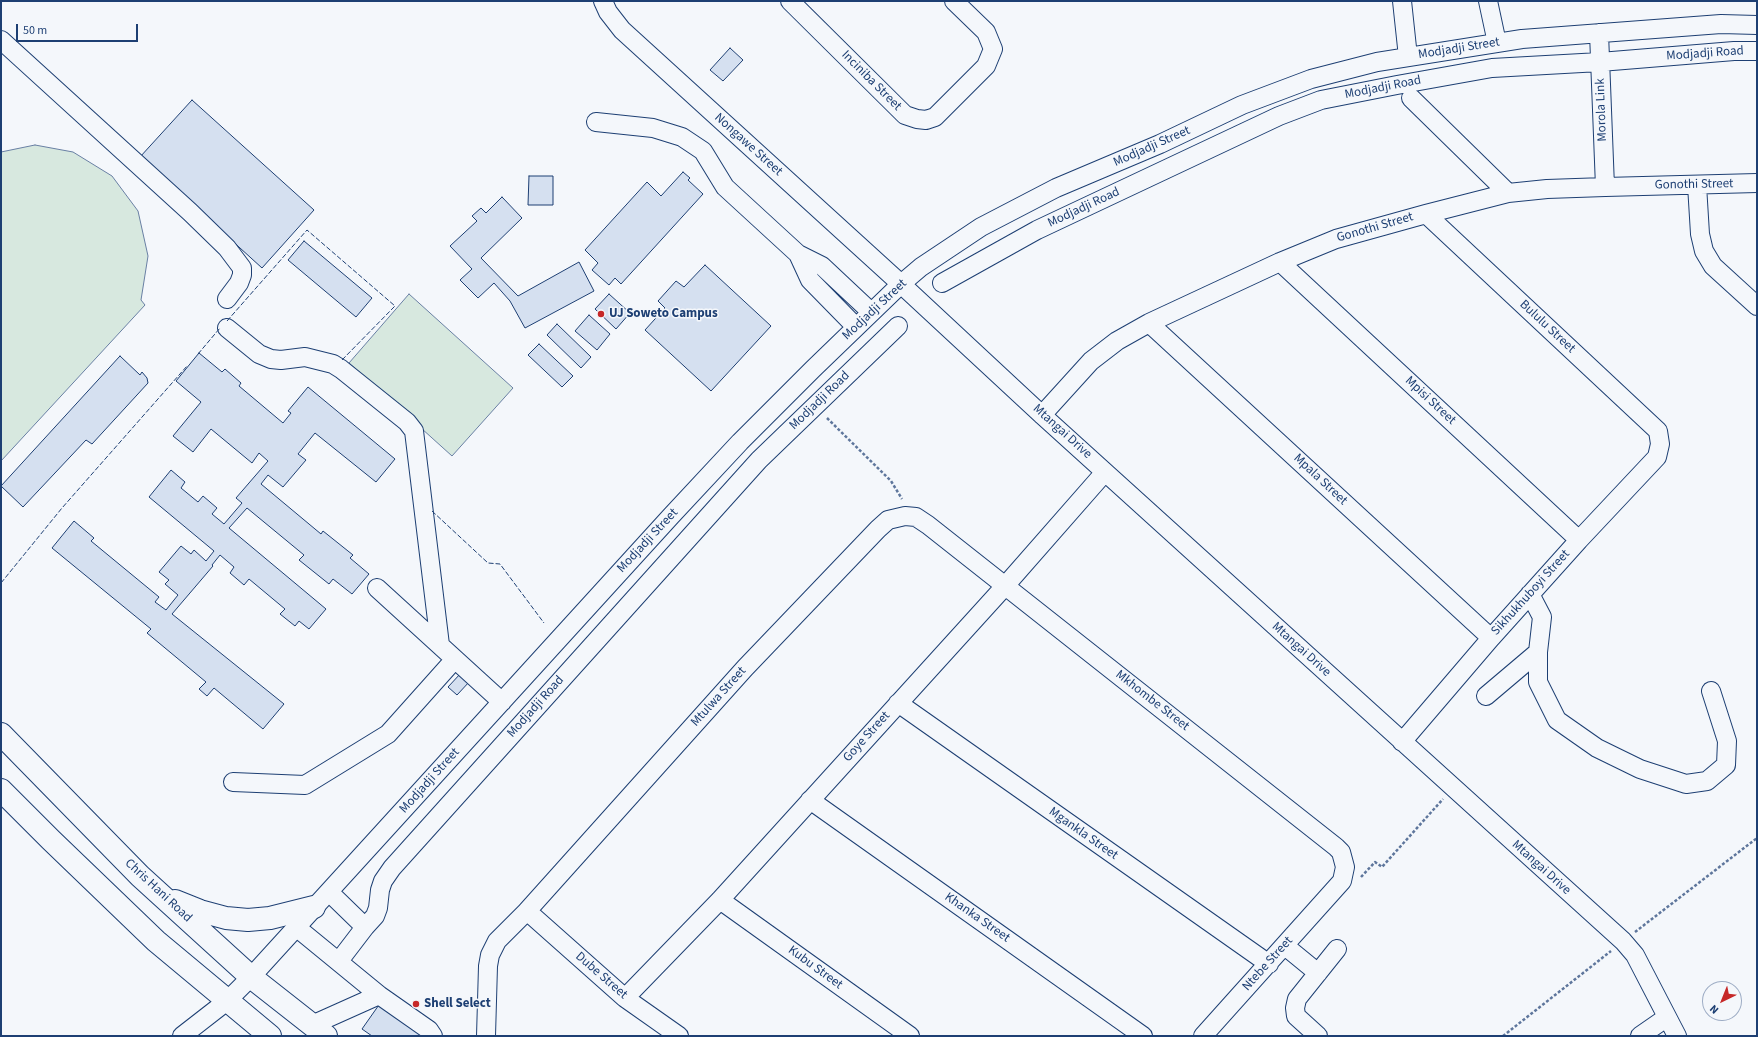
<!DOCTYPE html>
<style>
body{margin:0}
#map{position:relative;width:1758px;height:1037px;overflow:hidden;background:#f4f7fb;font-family:"Source Sans 3",sans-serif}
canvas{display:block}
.frame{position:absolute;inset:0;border:2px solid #1d3f73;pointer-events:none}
.north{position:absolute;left:1702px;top:981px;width:40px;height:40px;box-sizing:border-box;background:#f4f7fb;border:1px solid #9eadc5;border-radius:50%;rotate:223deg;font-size:11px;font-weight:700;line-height:16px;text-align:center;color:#1d3f73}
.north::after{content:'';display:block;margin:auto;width:14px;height:18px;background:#c62828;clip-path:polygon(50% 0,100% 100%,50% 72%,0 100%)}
.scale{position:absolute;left:16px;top:24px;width:122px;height:18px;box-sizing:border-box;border:2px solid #1d3f73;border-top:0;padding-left:5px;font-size:12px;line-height:14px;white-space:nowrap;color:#1d3f73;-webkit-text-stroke:3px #f4f7fb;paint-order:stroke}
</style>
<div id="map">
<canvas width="1758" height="1037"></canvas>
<div class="frame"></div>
<div class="north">N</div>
<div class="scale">50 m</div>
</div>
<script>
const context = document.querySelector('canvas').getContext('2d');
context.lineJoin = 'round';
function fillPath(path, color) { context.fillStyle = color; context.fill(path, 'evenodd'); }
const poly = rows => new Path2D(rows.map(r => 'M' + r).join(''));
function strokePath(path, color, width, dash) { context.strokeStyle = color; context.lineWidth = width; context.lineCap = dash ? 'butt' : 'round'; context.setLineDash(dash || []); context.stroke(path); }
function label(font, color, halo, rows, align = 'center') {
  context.font = font + ' "Source Sans 3",sans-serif'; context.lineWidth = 3; context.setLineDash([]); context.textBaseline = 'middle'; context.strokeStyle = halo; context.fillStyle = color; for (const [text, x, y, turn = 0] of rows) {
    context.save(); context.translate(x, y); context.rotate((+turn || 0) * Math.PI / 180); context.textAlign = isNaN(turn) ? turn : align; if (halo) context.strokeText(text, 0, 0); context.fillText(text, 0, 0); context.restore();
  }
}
const green = poly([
 [35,145,73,152,112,176,138,211,148,256,141,300,145,305,1,461,1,152,35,145],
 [409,294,513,388,452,456,349,363,409,294]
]);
fillPath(green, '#d7e8df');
strokePath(green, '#687fa3', 1);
const building = poly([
 [730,48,743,60,723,81,710,70,730,48],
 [192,100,314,210,262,268,140,157,192,100],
 [683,172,690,178,688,180,703,194,621,284,615,278,609,285,592,270,598,263,585,250,647,182,661,196,683,172],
 [529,176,553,176,553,205,528,205,529,176],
 [502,197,522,218,481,258,518,296,579,262,594,291,525,328,510,301,494,283,478,298,460,280,472,269,450,246,477,221,472,216,481,208,486,213,502,197],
 [304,241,372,298,356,317,288,260,304,241],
 [705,265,771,326,711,391,645,330,665,308,658,301,676,281,684,287,705,265],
 [609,294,630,313,616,329,595,309,609,294],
 [589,315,610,334,597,350,575,331,589,315],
 [557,324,591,357,581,368,547,335,557,324],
 [539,344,573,376,562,387,528,355,539,344],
 [199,353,222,372,225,369,241,383,239,386,283,423,291,413,288,411,308,387,395,459,376,482,315,433,298,454,306,460,283,487,268,475,261,484,321,534,323,531,353,555,350,558,369,574,352,594,333,579,329,584,299,560,304,555,247,508,229,528,326,609,309,629,299,621,295,626,280,614,285,609,249,579,244,585,230,573,234,567,220,555,212,565,213,566,172,614,284,704,263,729,214,688,207,696,199,689,206,682,147,633,151,629,52,548,74,521,94,538,91,541,159,597,155,602,166,610,178,595,165,584,169,580,159,572,181,546,191,554,194,550,206,561,214,551,149,497,171,470,185,482,181,488,198,502,203,496,217,508,212,514,224,524,242,503,236,498,268,461,259,453,252,463,211,429,193,452,173,436,201,402,176,381,199,353],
 [120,356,140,375,142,372,147,378,148,383,92,444,86,440,23,507,1,486,120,356],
 [461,673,470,681,457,695,448,687,461,673],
 [381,1002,428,1036,372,1036,362,1029,381,1002]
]);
fillPath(building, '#d5e0f0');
strokePath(building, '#1d3f73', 1);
const minor = poly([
 [603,1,608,12,622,30,901,284,1042,415,1623,941,1635,955,1677,1036],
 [790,1,905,115,917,119,926,120,935,117,986,66,993,49,986,32,954,1],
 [1402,1,1408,57],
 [1488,1,1497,43],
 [1599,33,1605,187],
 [1,40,190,212,227,248,242,268,242,275,239,283,227,299],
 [1411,98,1508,193],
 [596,122,653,128,682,137,703,151,725,187,798,254,822,266,871,312],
 [1697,185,1700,234,1704,251,1713,266,1757,306],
 [798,254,810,280,856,327],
 [1280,262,1579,540],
 [942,283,1037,230,1279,116,1321,100,1397,85,1492,68,1600,62,1734,51,1757,51],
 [1149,323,1491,638],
 [227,328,259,354,271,359,281,360,305,357,333,364,341,369,407,422,414,431,440,645],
 [1042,415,1091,361,1117,341,1149,323,1280,262,1336,239,1426,214,1508,193,1547,189,1605,187,1757,183],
 [377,588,502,702],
 [1530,594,1542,617,1538,652,1538,682,1557,720,1597,748,1640,769,1686,784,1707,781,1726,765,1727,741,1711,691],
 [1486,696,1538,652],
 [898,703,1269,964],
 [1402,742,1491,638,1579,540,1657,457,1660,444,1658,431,1426,214],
 [233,782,305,785,388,734,455,659],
 [810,800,1143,1036],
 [329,892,365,927,375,916,378,908,380,890,383,881,392,868,759,460,898,326],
 [720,900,910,1036],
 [527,911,625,998,679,1036],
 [296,927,379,995],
 [1285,946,1318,973],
 [339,961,365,927],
 [625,998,720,900,1005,586,1105,472],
 [312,1025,379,995,429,1030,433,1036],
 [182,1036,227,1001,251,977,671,516,740,442,813,369,901,284,921,267,981,227,1056,188,1160,144,1242,105,1311,79,1377,62,1522,39,1721,24,1757,25],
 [486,1036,488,966,490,955,497,941,527,911,745,668,878,529,888,520,905,516,916,517,928,525,1336,847,1341,852,1345,867,1342,881,1203,1036],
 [1318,1036,1296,1016,1295,1008,1297,999,1337,949],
 [1640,1036,1666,1018]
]);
const major = poly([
 [1,734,140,876,251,977,326,1036],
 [1,790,51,840,156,941,270,1036],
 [175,901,200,911,226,918,248,920,270,918,314,907]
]);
strokePath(minor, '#1d3f73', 20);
strokePath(major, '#1d3f73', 24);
strokePath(poly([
 [827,418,891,481,902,499],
 [1361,877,1375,862,1382,867,1443,799],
 [1635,932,1757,838],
 [1503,1036,1611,951]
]), '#5e769c', 2.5, [3, 2]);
strokePath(minor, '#f4f7fb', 18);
strokePath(major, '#f4f7fb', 22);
strokePath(poly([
 [227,321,307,230,395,306,341,361],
 [198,354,220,328],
 [432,511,488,563,500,564,544,623],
 [1,583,62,508,187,366]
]), '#1d3f73', 1, [5, 2]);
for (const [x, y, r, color] of [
 [601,314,4,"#c62828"],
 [416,1004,4,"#c62828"]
]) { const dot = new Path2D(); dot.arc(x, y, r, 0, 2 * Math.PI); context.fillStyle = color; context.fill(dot); strokePath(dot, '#f4f7fb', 1.5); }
label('13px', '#1d3f73', '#f4f7fb', [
 ["Modjadji Street",1459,49,-9],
 ["Modjadji Road",1705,54,-4],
 ["Inciniba Street",871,81,45],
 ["Modjadji Road",1383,88,-11],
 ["Morola Link",1602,110,-92],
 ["Nongawe Street",748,145,42],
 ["Modjadji Street",1152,147,-24],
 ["Gonothi Street",1694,185,-1],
 ["Modjadji Road",1084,208,-25],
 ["Gonothi Street",1375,228,-16],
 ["Modjadji Street",875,310,-43],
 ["Bululu Street",1547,327,43],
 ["Modjadji Road",820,401,-44],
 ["Mpisi Street",1430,401,43],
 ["Mtangai Drive",1062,432,42],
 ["Mpala Street",1320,480,43],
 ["Modjadji Street",648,541,-47],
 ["Sikhukhuboyi Street",1531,593,-48],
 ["Mtangai Drive",1301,650,42],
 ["Mtulwa Street",719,697,-48],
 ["Mkhombe Street",1152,701,38],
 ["Modjadji Road",536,707,-48],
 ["Goye Street",867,737,-48],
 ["Modjadji Street",430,781,-48],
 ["Mgankla Street",1083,834,35],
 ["Mtangai Drive",1541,868,42],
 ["Chris Hani Road",158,891,43],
 ["Khanka Street",977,918,35],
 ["Ntebe Street",1268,964,-48],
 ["Kubu Street",815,968,36],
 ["Dube Street",601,976,41]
]);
label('bold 13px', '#1d3f73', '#f4f7fb', [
 ["UJ Soweto Campus",609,314],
 ["Shell Select",424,1004]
], 'left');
</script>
